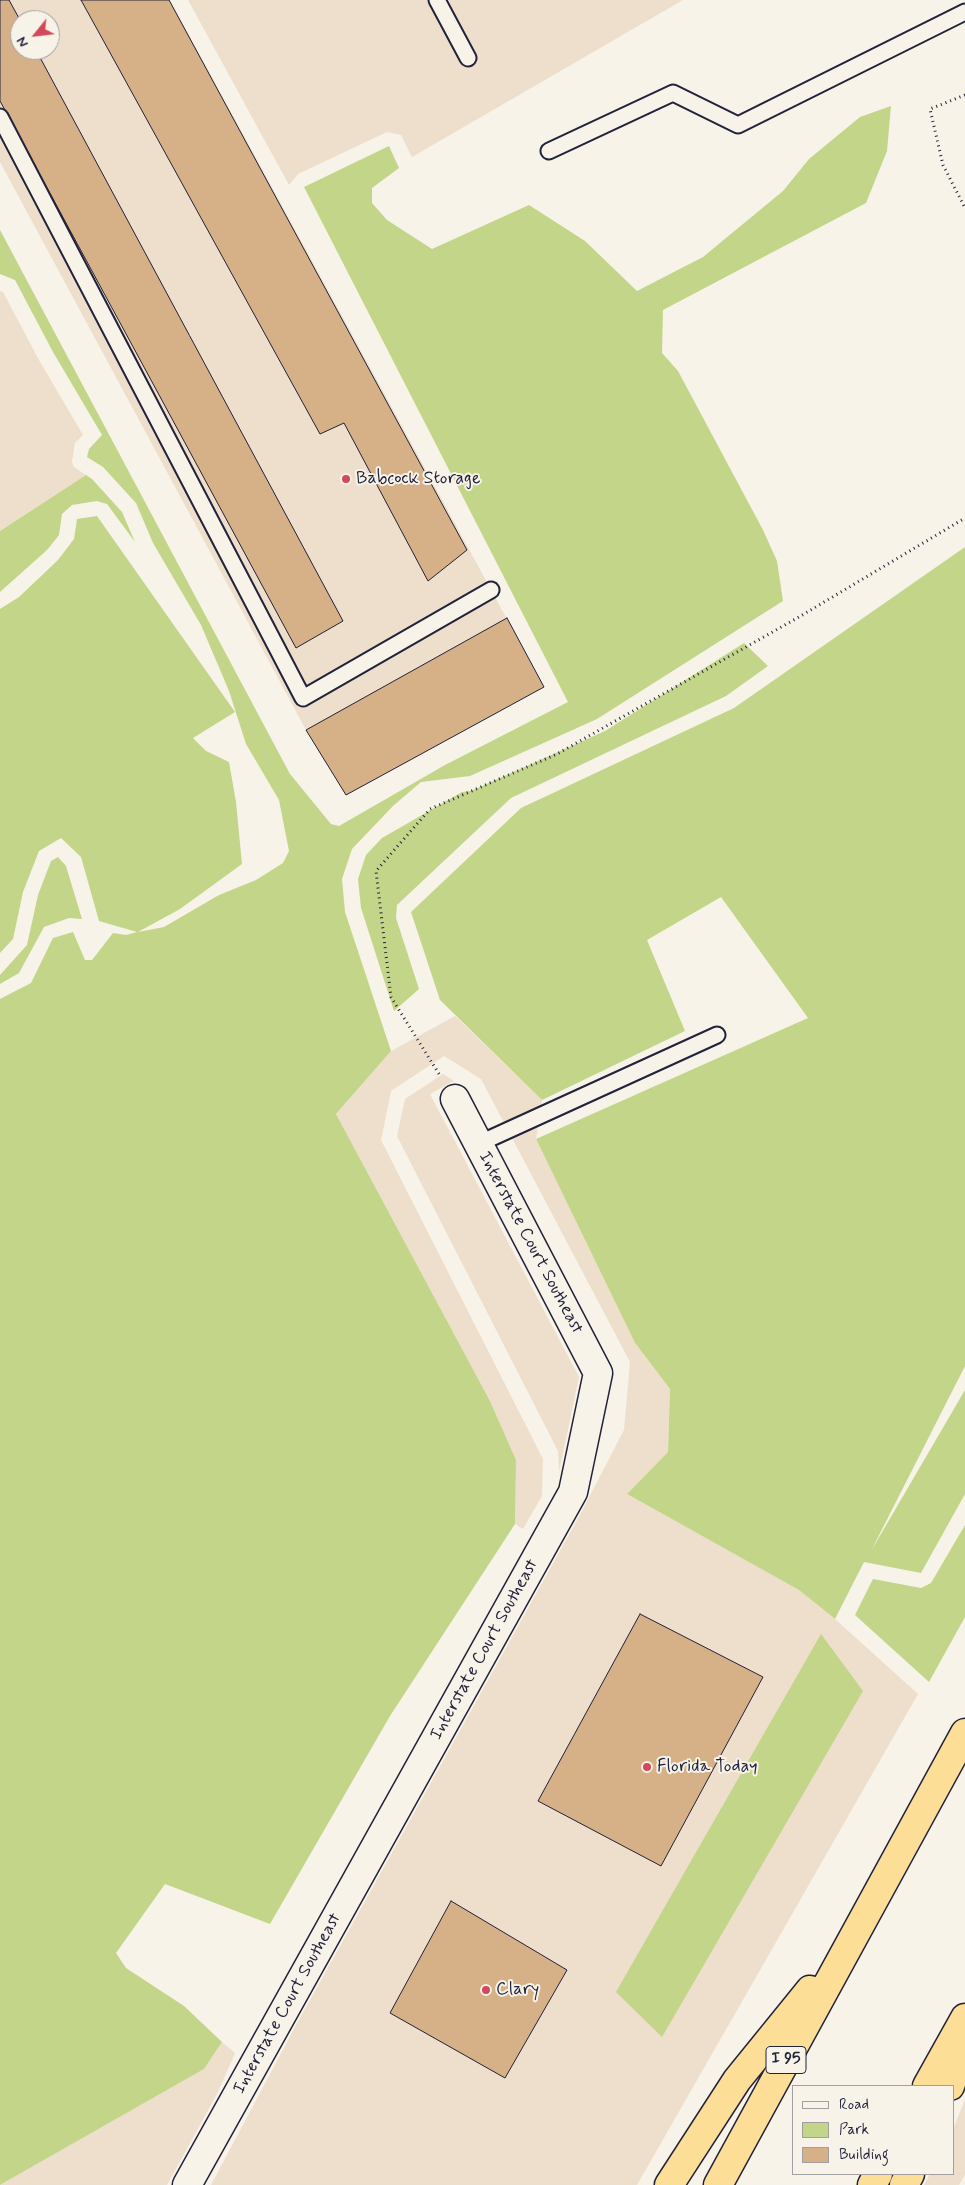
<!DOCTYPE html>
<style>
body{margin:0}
#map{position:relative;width:965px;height:2185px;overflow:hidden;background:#f7f3e8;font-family:Mynerve,sans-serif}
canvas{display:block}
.legend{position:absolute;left:792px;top:2085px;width:162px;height:90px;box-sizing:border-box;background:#f7f3e8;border:1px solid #a29fa3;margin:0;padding:6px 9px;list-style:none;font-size:15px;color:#22223b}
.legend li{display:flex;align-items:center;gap:10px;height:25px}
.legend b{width:25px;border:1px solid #a29fa3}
.north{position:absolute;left:10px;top:10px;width:50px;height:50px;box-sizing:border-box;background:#f7f3e8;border:1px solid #a29fa3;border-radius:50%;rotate:241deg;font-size:14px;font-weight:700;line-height:20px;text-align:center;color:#22223b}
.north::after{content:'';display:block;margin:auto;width:18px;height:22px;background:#d1495b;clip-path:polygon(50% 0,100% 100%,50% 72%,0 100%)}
</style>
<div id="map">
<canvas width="965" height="2185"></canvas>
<ul class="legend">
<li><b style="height:6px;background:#f7f3e8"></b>Road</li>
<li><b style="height:14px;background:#c3d589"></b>Park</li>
<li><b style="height:14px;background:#d6b087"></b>Building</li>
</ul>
<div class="north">N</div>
</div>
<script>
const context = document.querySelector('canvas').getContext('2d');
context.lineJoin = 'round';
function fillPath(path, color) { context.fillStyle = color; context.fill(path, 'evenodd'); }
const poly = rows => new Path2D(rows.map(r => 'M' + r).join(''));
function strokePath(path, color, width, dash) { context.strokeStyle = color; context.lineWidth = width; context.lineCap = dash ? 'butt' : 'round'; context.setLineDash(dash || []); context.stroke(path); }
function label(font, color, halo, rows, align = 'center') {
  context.font = font + ' Mynerve,sans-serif'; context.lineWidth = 4; context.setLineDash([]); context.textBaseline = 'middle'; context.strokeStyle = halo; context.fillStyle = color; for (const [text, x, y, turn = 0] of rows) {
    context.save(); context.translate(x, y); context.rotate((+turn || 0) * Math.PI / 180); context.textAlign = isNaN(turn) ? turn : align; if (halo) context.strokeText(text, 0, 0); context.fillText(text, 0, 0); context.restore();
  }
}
fillPath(poly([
 [0,0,170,0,544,687,346,795,306,730,0,162],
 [20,20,50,20,50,50,20,50],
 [188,0,683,0,412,157,401,135,387,132,298,174,289,185],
 [0,291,3,292,39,360,83,435,75,443,72,462,74,467,86,475,0,531],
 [455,1016,542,1100,536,1139,635,1343,670,1389,668,1452,627,1494,799,1590,835,1619,918,1694,637,2185,211,2185,295,2027,581,1513,624,1430,630,1362,481,1079,444,1056,391,1091,381,1140,543,1459,542,1496,523,1529,515,1524,516,1460,490,1401,336,1114,391,1051],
 [443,1074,454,1081,430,1094,579,1377,559,1472,558,1451,397,1136,405,1099],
 [222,2042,235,2053,217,2094,167,2185,0,2185,204,2069],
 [965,2099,965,2175,959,2185,924,2185,930,2174,954,2174,954,2127]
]), '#eddfcb');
fillPath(poly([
 [891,106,887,151,866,203,663,310,662,353,678,371,763,530,777,561,783,601,597,719,470,776,421,782,393,806,352,849,342,879,345,912,391,1051,336,1114,490,1401,516,1460,515,1524,390,1716,270,1924,165,1884,116,1953,126,1968,184,2006,222,2042,204,2069,0,2185,0,999,31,983,53,938,73,932,85,960,92,960,113,933,126,935,137,932,99,921,81,857,61,838,39,851,23,892,13,939,0,953,0,609,19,597,58,560,74,539,77,519,97,516,235,712,193,738,206,751,229,762,236,802,242,864,180,909,138,932,164,927,219,895,256,880,283,863,289,851,279,800,246,744,229,691,201,625,153,543,136,503,103,467,87,457,89,449,102,435,53,352,15,280,0,274,0,230,290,774,331,824,339,826,445,765,568,702,304,187,389,146,399,168,372,188,372,203,387,220,432,249,529,205,585,241,637,291,703,257,783,191,809,159,860,117],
 [86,475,92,479,122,512,135,542,107,504,97,501,72,505,62,514,59,535,47,550,0,592,0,531],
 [965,547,965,1366,871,1551,965,1390,965,1494,921,1573,864,1562,835,1619,799,1590,627,1494,668,1452,670,1389,635,1343,536,1139,808,1018,721,897,647,940,685,1031,542,1100,440,1000,411,912,521,808,734,708],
 [744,643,768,666,726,696,511,798,397,905,396,918,419,989,394,1011,361,908,358,879,366,855,382,838,462,792,471,791,605,731],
 [58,857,66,866,82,919,69,918,44,927,19,973,0,984,0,975,27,945,38,895,51,861],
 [965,1525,965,1617,929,1682,855,1615,873,1579,921,1588,931,1583],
 [821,1634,863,1691,662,2037,616,1992]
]), '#c3d589');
const building = poly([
 [0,0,9,0,20,20,20,50,36,50,343,621,296,648,0,101,0,0],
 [81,0,169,0,467,550,428,581,344,423,320,434,81,0],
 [507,618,544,687,346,795,306,730,507,618],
 [640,1614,763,1677,661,1866,538,1801,640,1614],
 [451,1901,567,1970,505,2078,390,2013,451,1901]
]);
fillPath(building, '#d6b087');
strokePath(building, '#22223b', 1);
const lane = poly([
 [437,0,468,58],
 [0,117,303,698,491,590],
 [549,151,673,93,738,125,965,12],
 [478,1144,717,1035]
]);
const street = poly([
 [187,2185,573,1492,598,1373,455,1099]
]);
const highway = poly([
 [927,2086,965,2018],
 [950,2086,965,2046],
 [669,2185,737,2080,810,1990],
 [718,2185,965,1733],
 [872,2185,878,2174],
 [904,2185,910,2174]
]);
strokePath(lane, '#22223b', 19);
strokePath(street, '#22223b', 31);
strokePath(highway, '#22223b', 31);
strokePath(poly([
 [965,95,930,109,943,165,965,208],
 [439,1074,391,997,376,871,430,809,557,754,799,617,965,518]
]), '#22223b', 3, [1, 4]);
strokePath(lane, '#f7f3e8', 15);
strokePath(street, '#f7f3e8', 28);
strokePath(highway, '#fcde96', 28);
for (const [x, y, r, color] of [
 [346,479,5,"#d1495b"],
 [647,1767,5,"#d1495b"],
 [486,1990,5,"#d1495b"]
]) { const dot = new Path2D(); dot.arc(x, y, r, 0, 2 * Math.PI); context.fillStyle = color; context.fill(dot); strokePath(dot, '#f7f3e8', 2); }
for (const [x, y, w] of [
 [786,2060,40]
]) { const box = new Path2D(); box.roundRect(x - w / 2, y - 13.5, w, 27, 4); context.fillStyle = '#f7f3e8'; context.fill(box); strokePath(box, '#22223b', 1); }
label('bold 16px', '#22223b', null, [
 ["I 95",786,2060]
]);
label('18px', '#22223b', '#f7f3e8', [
 ["Babcock Storage",356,479],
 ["Florida Today",657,1767],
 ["Clary",496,1990]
], 'left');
label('18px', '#22223b', '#f7f3e8', [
 ["Interstate Court Southeast",530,1243,62],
 ["Interstate Court Southeast",485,1650,-61],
 ["Interstate Court Southeast",288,2004,-61]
]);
</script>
